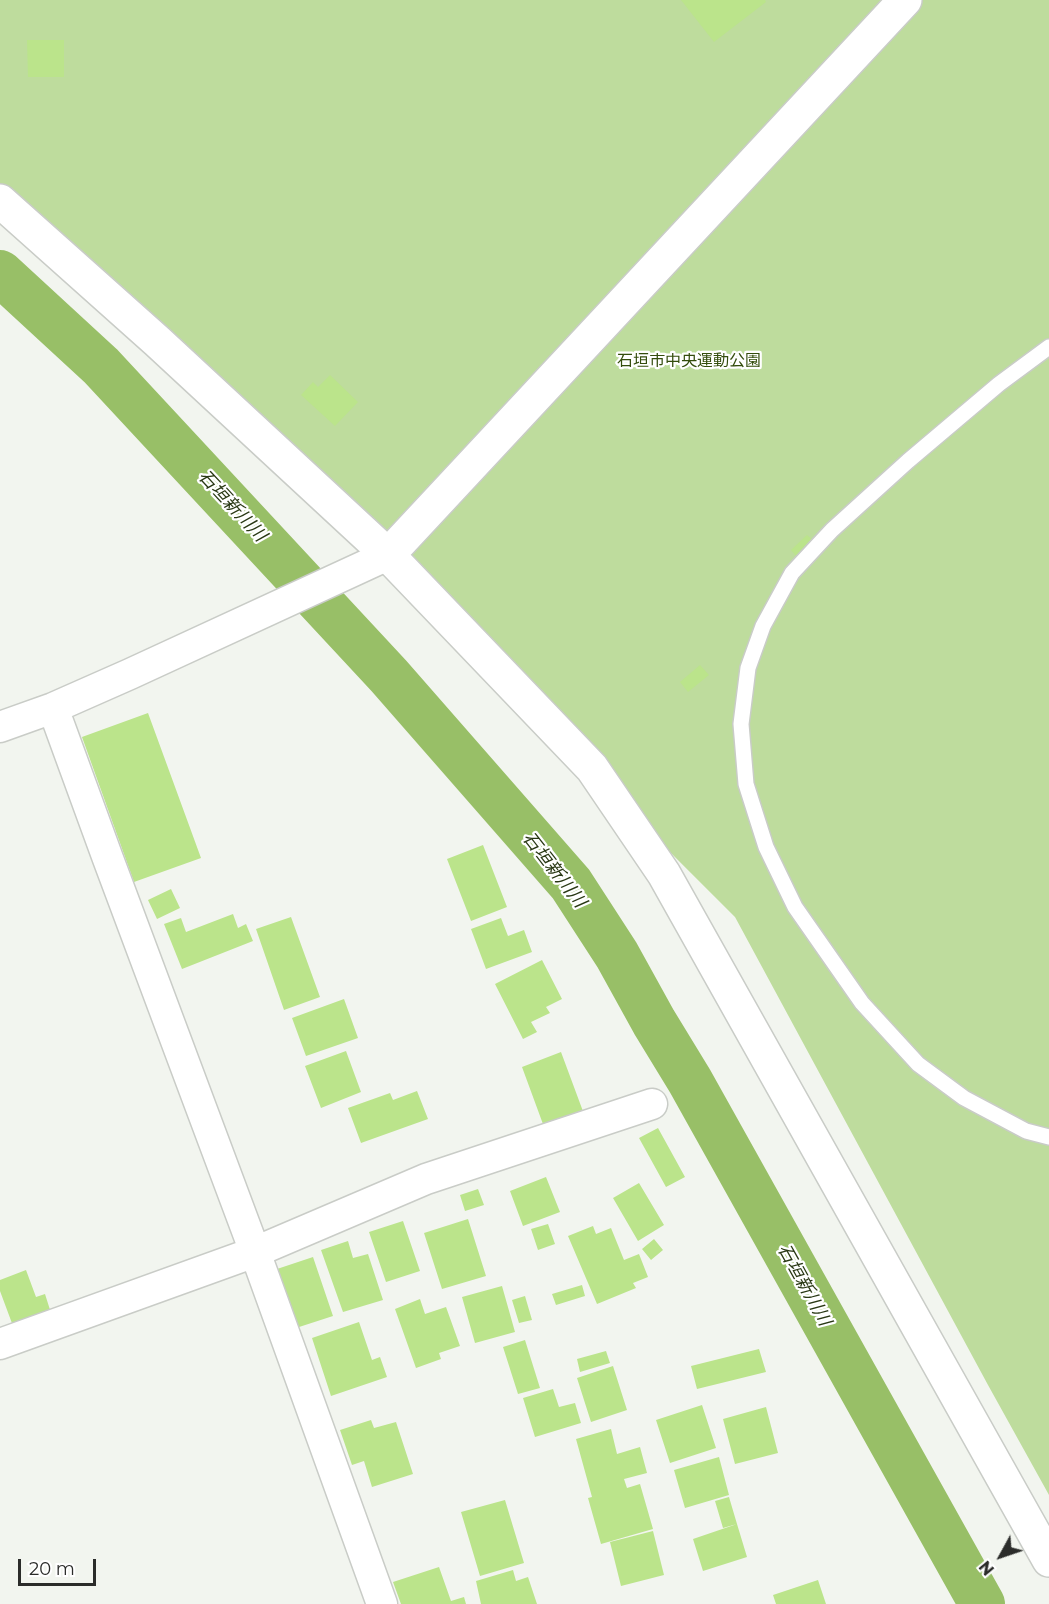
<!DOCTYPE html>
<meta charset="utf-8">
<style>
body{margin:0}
#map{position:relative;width:1049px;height:1604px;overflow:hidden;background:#f2f5ef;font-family:Montserrat,sans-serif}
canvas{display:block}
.north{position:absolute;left:971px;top:1526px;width:60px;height:60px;-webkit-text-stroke:4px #fff;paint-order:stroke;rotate:230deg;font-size:16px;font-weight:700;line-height:24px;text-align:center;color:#2b2c2a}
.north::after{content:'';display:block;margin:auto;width:21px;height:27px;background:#2b2c2a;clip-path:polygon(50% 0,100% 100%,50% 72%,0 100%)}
.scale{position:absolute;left:18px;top:1559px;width:78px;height:27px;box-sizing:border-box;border:3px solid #2b2c2a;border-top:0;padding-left:8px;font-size:18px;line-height:21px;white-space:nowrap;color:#2b2c2a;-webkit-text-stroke:4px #fff;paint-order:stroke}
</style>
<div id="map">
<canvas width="1049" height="1604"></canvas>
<div class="north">N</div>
<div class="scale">20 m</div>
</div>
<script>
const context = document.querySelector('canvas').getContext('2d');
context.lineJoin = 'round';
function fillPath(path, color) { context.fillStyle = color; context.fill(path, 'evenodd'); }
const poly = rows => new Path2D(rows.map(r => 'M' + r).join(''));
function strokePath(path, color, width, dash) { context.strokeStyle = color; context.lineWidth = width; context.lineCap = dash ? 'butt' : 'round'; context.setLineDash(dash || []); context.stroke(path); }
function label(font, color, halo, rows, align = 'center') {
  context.font = font + ' Montserrat,"Noto Sans JP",sans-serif'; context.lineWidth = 4.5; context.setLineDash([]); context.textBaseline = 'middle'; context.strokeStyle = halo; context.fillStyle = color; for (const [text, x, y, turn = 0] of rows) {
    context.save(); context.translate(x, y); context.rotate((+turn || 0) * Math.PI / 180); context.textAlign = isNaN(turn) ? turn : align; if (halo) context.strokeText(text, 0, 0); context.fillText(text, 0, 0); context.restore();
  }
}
fillPath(poly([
 [0,0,1049,0,1049,1495,988,1385,735,917,0,183]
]), '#bedc9d');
strokePath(poly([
 [0,273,101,366,389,676,571,884,617,955,654,1022,690,1081,982,1604]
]), '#98bf67', 46);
fillPath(poly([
 [681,0,765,0,766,2,714,42],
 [27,40,64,40,64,77,28,77],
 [330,375,358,402,335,426,301,395,313,382,318,387],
 [807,535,814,541,797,557,791,550],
 [700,665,709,675,688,692,680,682],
 [148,713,201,858,134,882,82,737],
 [483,845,507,907,471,921,447,859],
 [171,889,180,908,157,919,148,900],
 [233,914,238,928,246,924,253,941,182,969,164,924,181,918,186,932],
 [291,917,320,997,284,1010,256,929],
 [501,918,508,936,524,930,532,952,486,969,471,929],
 [542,960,562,999,546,1007,550,1013,531,1022,537,1032,523,1039,495,984],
 [344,999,358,1038,306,1056,292,1018],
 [346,1051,361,1092,321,1108,305,1066],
 [561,1052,584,1114,547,1135,522,1067],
 [417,1091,428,1119,361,1143,348,1108,390,1093,393,1100],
 [658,1128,685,1177,666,1187,639,1138],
 [546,1177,560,1212,523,1226,510,1191],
 [639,1183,664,1225,638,1241,613,1198],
 [478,1189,484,1205,465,1211,460,1195],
 [468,1219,486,1276,442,1289,424,1233],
 [403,1221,420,1271,386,1282,369,1232],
 [548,1224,555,1244,538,1250,531,1229],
 [593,1226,596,1234,611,1228,624,1260,639,1254,648,1277,633,1283,636,1288,597,1304,568,1236],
 [654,1239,663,1250,651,1260,642,1249],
 [348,1241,353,1258,368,1254,383,1300,343,1312,321,1250],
 [313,1257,333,1316,296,1328,277,1269],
 [26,1270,36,1297,45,1294,51,1313,13,1326,0,1291,0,1280],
 [582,1285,585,1296,556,1305,552,1294],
 [502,1286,515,1332,475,1343,462,1297],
 [525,1296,532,1320,519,1323,512,1300],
 [420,1299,425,1314,446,1307,460,1346,439,1353,441,1359,416,1368,395,1309],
 [359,1322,372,1360,380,1357,387,1377,331,1396,312,1338],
 [525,1340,540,1388,518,1394,503,1347],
 [759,1349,766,1372,697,1389,691,1366],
 [606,1351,610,1363,580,1372,577,1359],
 [613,1366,627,1410,591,1422,577,1378],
 [553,1389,559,1407,575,1403,581,1423,535,1437,523,1398],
 [702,1405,716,1448,670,1463,656,1420],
 [766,1407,778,1453,735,1464,723,1419],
 [371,1420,374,1428,396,1422,413,1474,372,1487,364,1461,352,1465,340,1430],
 [611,1429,617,1454,640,1447,647,1473,624,1479,627,1488,640,1484,653,1529,601,1544,588,1498,592,1497,576,1439],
 [719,1457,729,1495,685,1508,674,1470],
 [729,1497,737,1524,723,1528,715,1501],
 [505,1500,524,1563,480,1576,461,1512],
 [737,1524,747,1557,703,1571,693,1539],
 [653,1531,664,1575,621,1586,610,1542],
 [439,1567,451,1601,464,1597,466,1604,401,1604,393,1582],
 [513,1570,516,1581,528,1577,537,1604,481,1604,476,1581],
 [818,1580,826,1604,776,1604,773,1595]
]), '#bbe48b');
const service = poly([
 [1049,347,999,384,908,461,832,530,792,573,763,626,748,668,741,724,746,784,766,847,795,907,862,1003,918,1064,964,1098,1026,1131,1049,1137]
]);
const minor = poly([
 [53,708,107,856,255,1252,382,1604],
 [0,727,53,708,130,674,388,555],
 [0,1344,255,1252,426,1179,652,1104]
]);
const tertiary = poly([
 [0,201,157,341,388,555,592,768,664,874,1049,1560],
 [388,555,905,0]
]);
strokePath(service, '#c9ccc7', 18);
strokePath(minor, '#c9ccc7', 33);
strokePath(tertiary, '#c9ccc7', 36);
strokePath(service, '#fff', 15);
strokePath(minor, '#fff', 30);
strokePath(tertiary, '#fff', 33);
label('16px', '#344d0d', '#fff', [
 ["石垣市中央運動公園",689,361]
]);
label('italic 18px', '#293814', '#fff', [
 ["石垣新川川",232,506,47],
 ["石垣新川川",554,870,52],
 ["石垣新川川",804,1285,61]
]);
</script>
